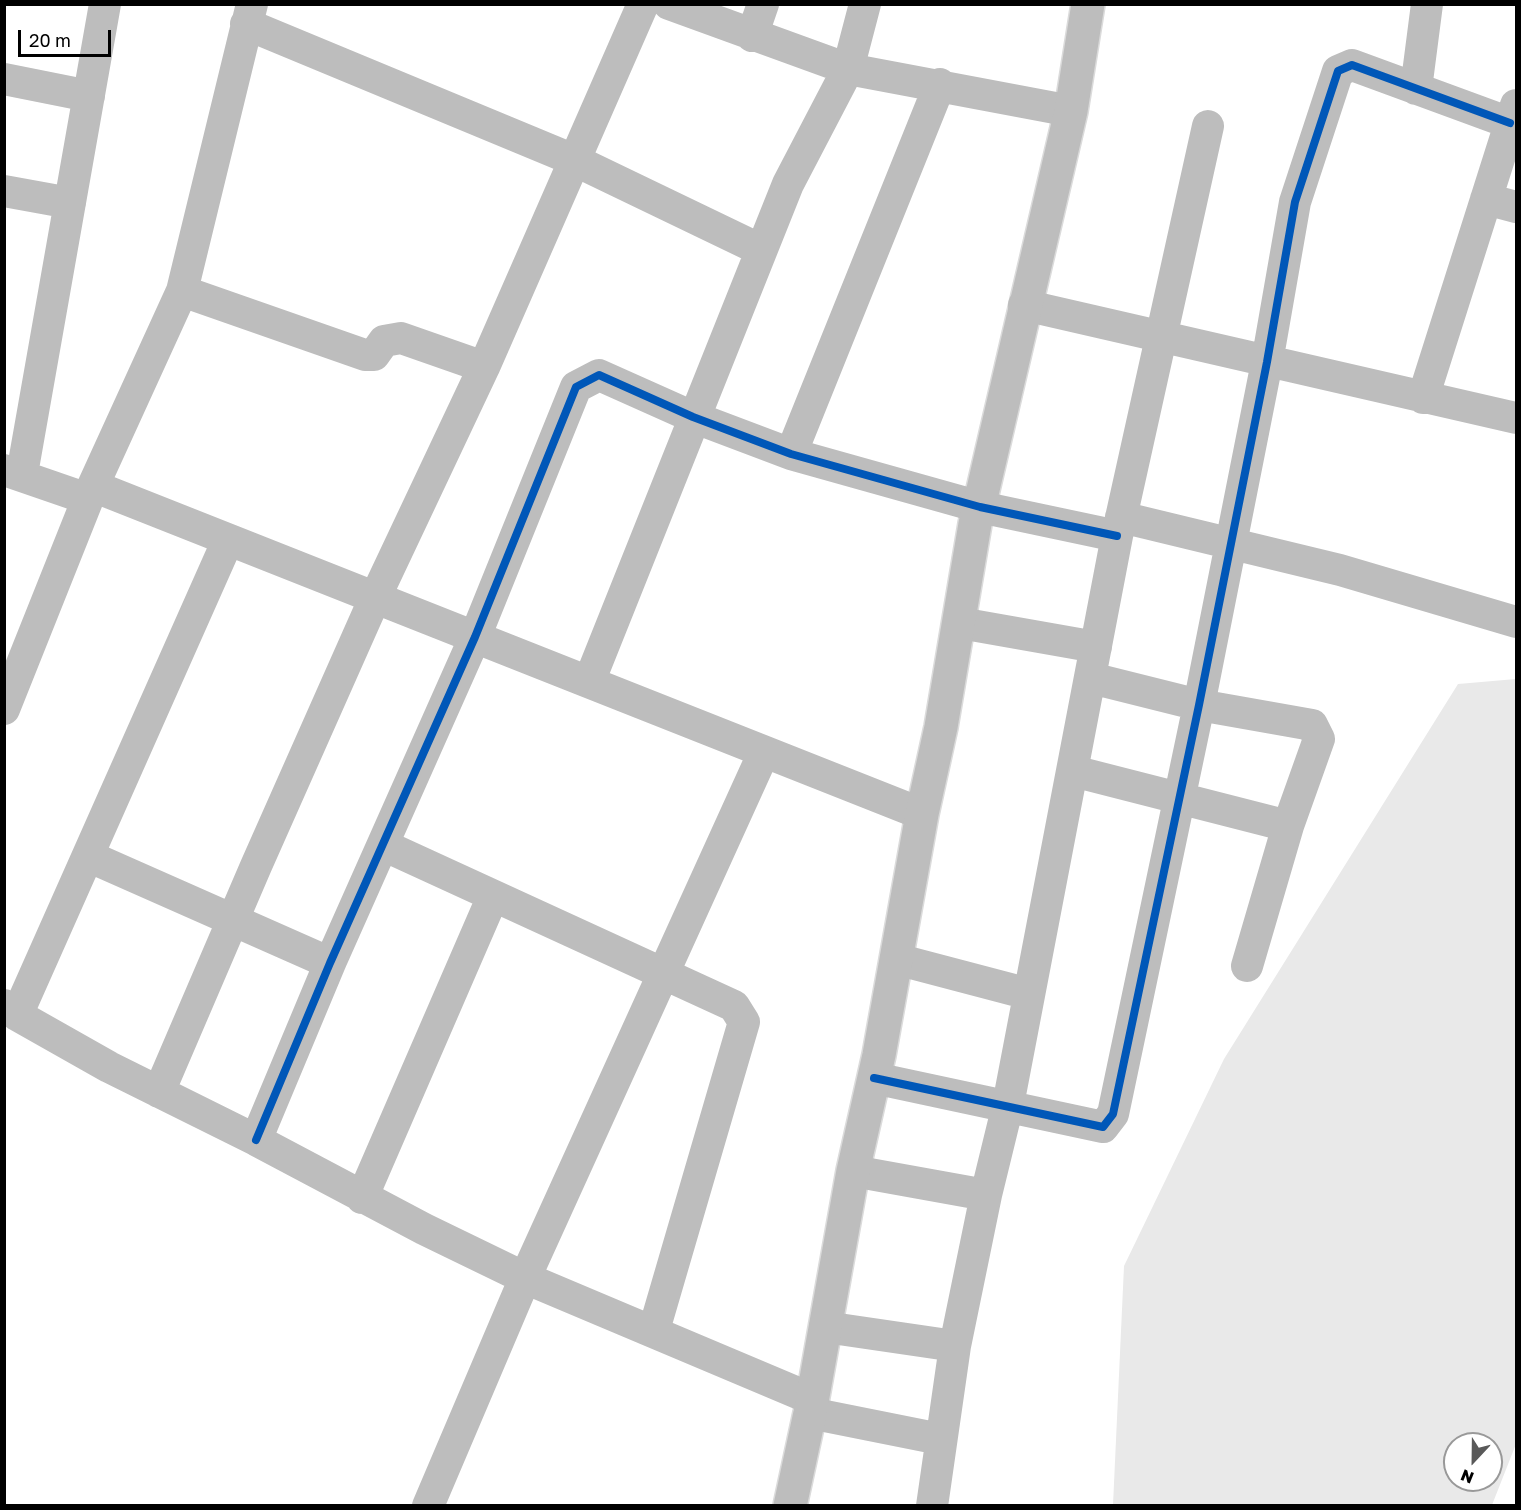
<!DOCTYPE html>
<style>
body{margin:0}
#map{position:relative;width:1521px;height:1510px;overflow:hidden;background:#fff;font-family:"Golos Text",sans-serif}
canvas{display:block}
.frame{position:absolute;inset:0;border:6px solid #000;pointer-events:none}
.north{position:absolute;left:1443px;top:1432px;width:60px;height:60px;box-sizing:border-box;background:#fff;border:2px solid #999;border-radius:50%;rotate:202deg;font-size:16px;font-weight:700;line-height:24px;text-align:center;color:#000}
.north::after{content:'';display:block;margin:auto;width:21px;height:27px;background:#595959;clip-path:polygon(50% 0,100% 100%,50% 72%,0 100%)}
.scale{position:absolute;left:18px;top:30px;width:93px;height:27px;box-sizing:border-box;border:3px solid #000;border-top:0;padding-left:8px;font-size:18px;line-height:21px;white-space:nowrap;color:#000;-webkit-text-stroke:4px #fff;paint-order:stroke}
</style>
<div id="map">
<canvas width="1521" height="1510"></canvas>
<div class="frame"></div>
<div class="north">N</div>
<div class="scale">20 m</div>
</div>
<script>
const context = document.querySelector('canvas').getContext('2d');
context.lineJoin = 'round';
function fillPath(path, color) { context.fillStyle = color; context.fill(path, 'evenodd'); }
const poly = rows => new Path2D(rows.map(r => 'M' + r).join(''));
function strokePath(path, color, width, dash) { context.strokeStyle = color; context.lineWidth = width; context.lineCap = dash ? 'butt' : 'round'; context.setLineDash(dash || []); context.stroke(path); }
fillPath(poly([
 [1516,679,1516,1444,1492,1505,1113,1505,1124,1266,1224,1059,1458,684],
 [1455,1444,1491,1444,1491,1480,1455,1480]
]), '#e9e9e9');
const major = poly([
 [790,1506,810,1413,853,1171,879,1055,922,814,941,727,975,524,1071,111,1088,4]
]);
strokePath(major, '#dbdbdb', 36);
strokePath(poly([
 [669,4,848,69,1071,111],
 [246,24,574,160,761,250],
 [752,36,763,4],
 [4,79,89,96],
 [1416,89,1427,4],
 [4,191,70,203],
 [1486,199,1516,207],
 [182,291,365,355,374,355,384,341,401,338,484,367],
 [1024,305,1516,418],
 [1423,398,1516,105],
 [791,454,940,84],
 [4,470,88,499],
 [22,474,105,4],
 [93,486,922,814],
 [1121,517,1340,570,1516,622],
 [960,623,1096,647],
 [1091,678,1199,705,1312,725,1319,739,1288,826,1247,966],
 [589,682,788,184,848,69,865,4],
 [4,709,93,486,182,291,252,4],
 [1073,771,1288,826],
 [383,845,734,1006,744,1022,654,1330],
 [88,856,330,963],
 [896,959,1029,994],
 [4,1005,17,1015,109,1067,256,1140,424,1229,525,1278,812,1399],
 [17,1015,228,540],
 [874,1078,1103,1127,1113,1114,1199,705,1267,362,1295,202,1338,71,1352,65,1510,123],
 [159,1092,256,866,374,600,484,367,643,4],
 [256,1140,330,963,475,637,576,387,599,375,693,417,791,454,980,507,1117,536],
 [853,1171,986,1195],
 [362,1198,493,896],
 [825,1327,955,1346],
 [810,1413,940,1439],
 [428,1506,525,1278,764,752],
 [932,1506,955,1346,986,1195,1008,1105,1117,536,1208,126]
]), '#bdbdbd', 32);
strokePath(major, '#bdbdbd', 33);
strokePath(poly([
 [874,1078,1103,1127,1113,1114,1199,705,1267,362,1295,202,1338,71,1352,65,1510,123],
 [256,1140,330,963,475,637,576,387,599,375,693,417,791,454,980,507,1117,536]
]), '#0057b8', 8);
</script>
